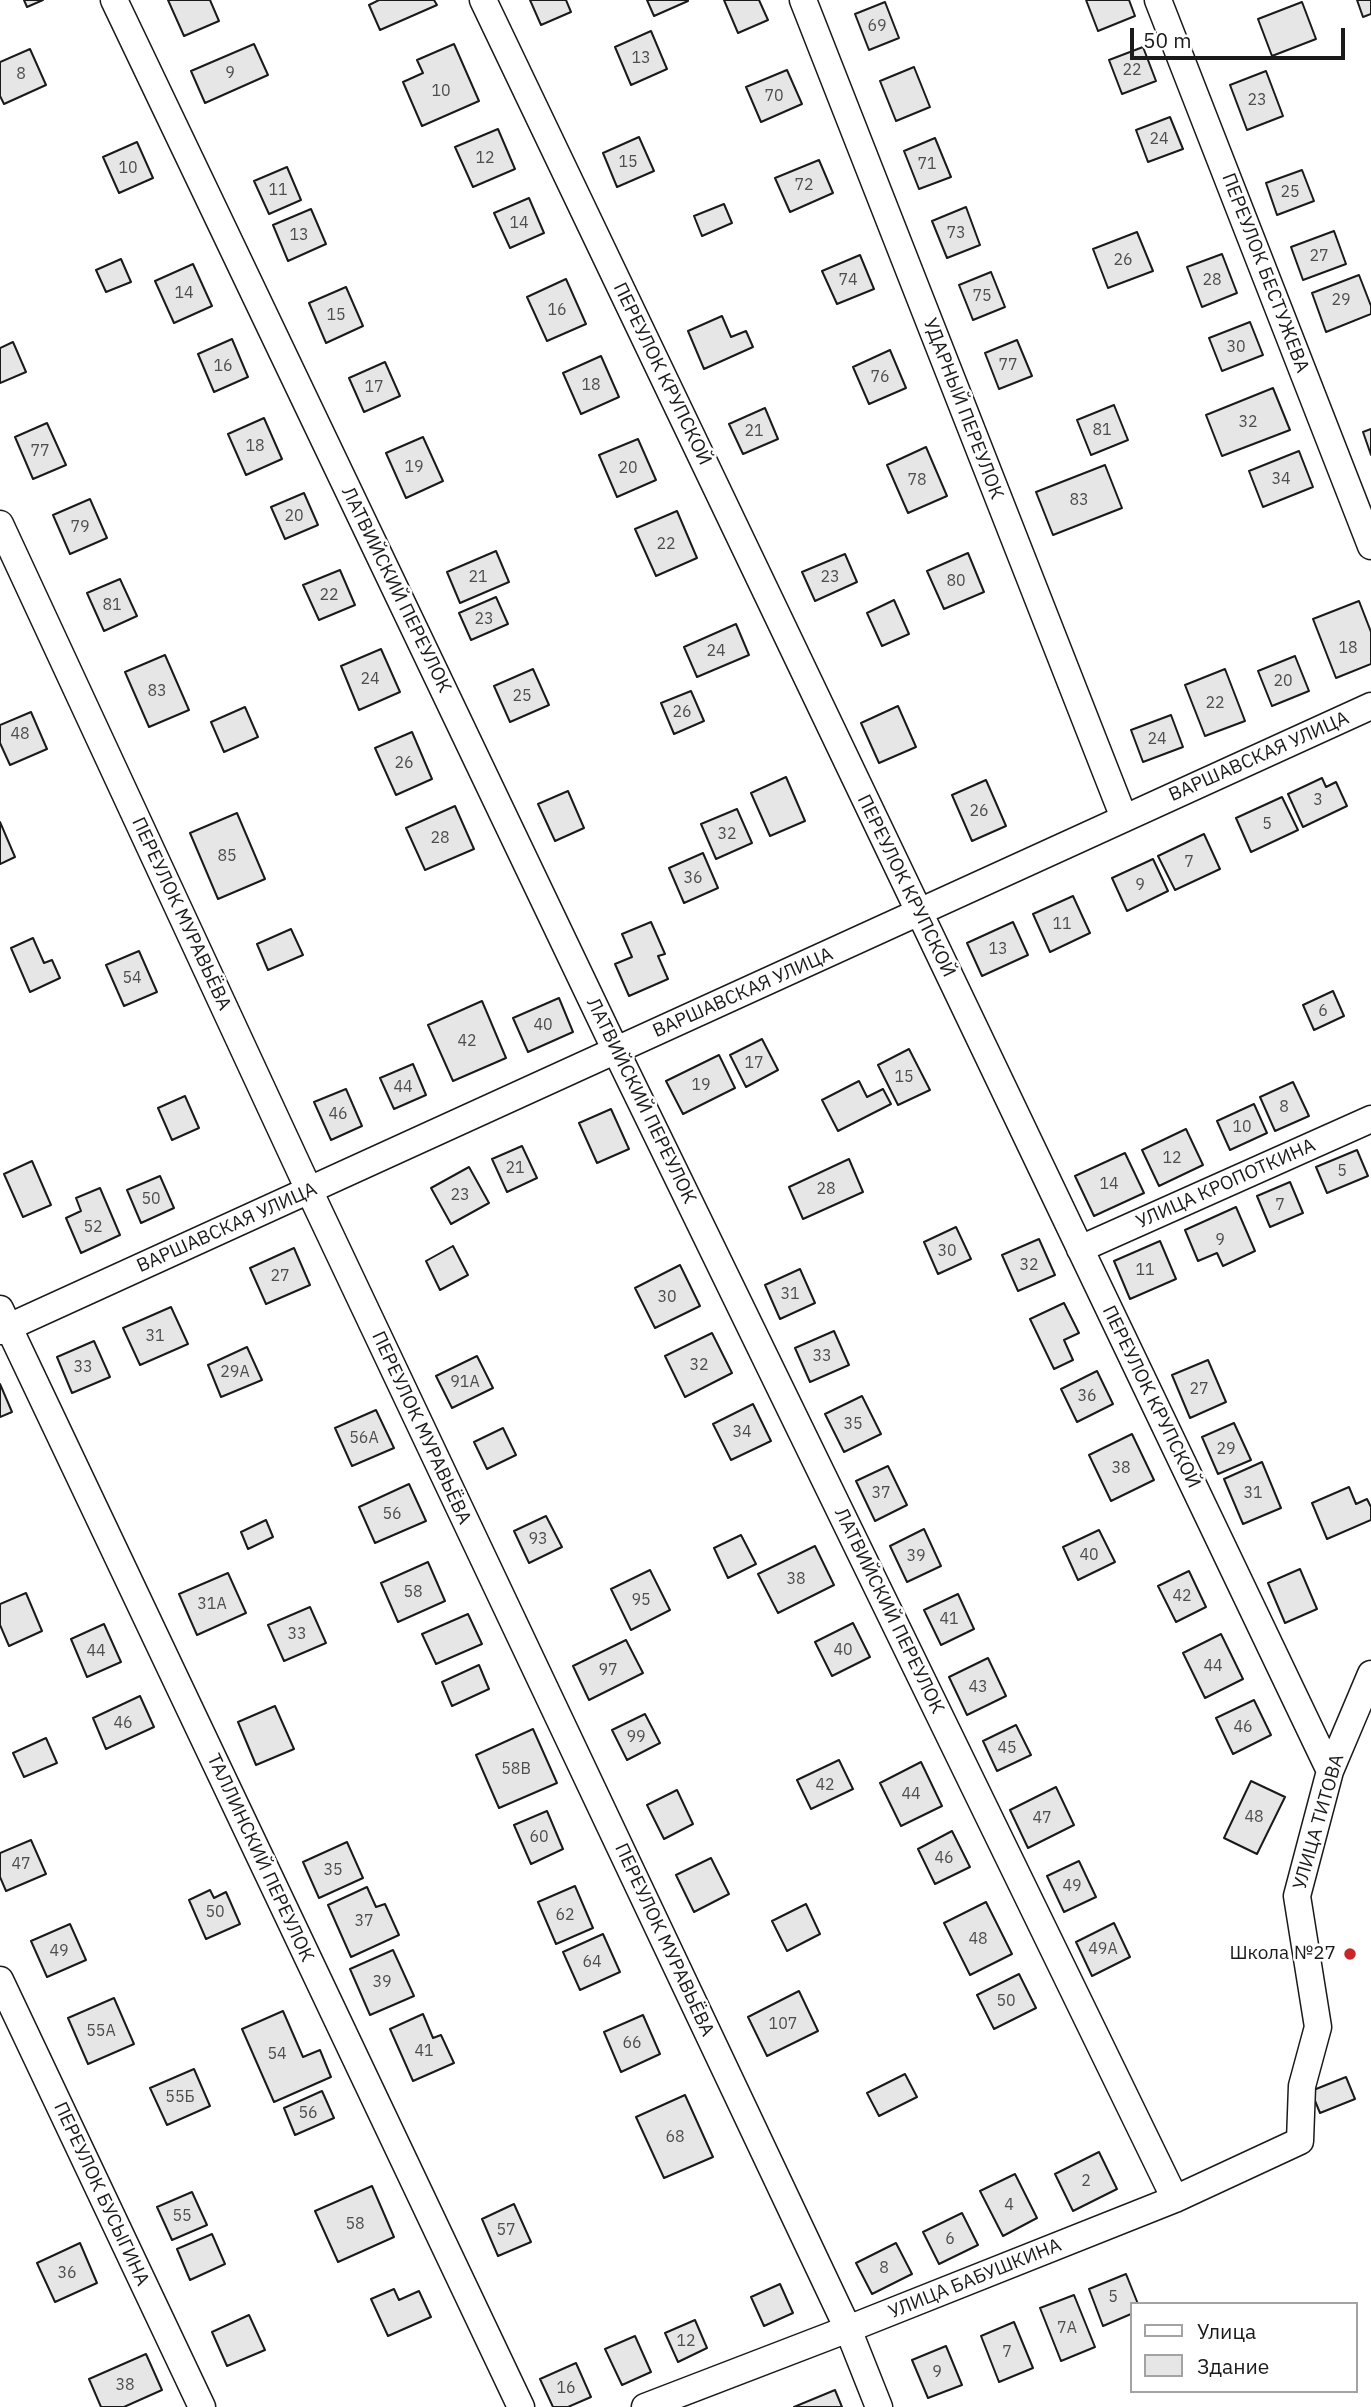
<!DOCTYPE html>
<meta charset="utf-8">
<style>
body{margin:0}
#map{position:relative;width:1371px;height:2407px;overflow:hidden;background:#fff;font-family:"IBM Plex Sans",sans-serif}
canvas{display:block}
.legend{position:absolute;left:1130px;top:2302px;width:228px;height:91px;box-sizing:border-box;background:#fff;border:2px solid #a3a3a3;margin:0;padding:9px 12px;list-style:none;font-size:21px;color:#1a1a1a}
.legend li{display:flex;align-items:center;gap:14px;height:35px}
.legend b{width:35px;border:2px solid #a3a3a3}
.scale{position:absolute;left:1130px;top:28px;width:215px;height:32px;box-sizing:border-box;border:4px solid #1a1a1a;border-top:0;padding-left:9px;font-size:21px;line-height:24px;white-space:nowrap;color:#1a1a1a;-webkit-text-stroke:5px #fff;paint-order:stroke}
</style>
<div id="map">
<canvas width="1371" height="2407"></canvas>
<ul class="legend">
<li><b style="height:9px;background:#fff"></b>Улица</li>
<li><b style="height:19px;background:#e6e6e6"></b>Здание</li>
</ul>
<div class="scale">50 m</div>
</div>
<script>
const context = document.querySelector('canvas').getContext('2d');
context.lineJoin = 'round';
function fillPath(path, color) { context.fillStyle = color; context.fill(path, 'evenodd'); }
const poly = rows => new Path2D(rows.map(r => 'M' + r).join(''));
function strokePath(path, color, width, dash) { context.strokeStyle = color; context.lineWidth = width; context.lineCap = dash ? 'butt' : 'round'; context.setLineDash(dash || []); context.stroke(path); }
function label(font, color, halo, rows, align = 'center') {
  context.font = font + ' "IBM Plex Sans",sans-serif'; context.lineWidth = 5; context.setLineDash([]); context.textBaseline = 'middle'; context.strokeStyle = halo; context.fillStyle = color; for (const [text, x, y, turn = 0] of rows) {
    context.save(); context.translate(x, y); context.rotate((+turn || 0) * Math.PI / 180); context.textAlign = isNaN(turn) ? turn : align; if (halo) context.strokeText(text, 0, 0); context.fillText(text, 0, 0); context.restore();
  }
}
const building = poly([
 [24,0,43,0,27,7,24,0],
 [168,0,210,0,219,21,184,36,168,0],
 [379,0,434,0,437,5,380,30,369,5,379,0],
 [530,0,566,0,571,12,541,25,530,0],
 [647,0,688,0,688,1,654,16,647,0],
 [724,0,759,0,768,20,738,33,724,0],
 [1086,0,1129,0,1135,16,1098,31,1086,0],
 [1357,0,1371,0,1371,14,1363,17,1357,0],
 [885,2,899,38,869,50,855,14,885,2],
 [1302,2,1316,39,1272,56,1258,19,1302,2],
 [651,31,667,69,631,85,615,47,651,31],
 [254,44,268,75,205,103,191,71,254,44],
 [454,44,479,101,422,126,403,82,423,73,417,60,454,44],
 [1143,47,1156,81,1122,94,1109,60,1143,47],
 [30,49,46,85,4,104,0,96,0,62,30,49],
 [914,67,930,107,896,121,880,81,914,67],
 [787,70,802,104,761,122,746,87,787,70],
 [1266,71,1283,116,1247,130,1230,85,1266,71],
 [1170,117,1183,149,1148,162,1136,130,1170,117],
 [498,129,515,169,473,187,455,147,498,129],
 [639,137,654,171,617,187,603,153,639,137],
 [935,138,951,177,919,189,904,151,935,138],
 [137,142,153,178,119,193,103,157,137,142],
 [819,160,833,193,790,212,775,178,819,160],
 [287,167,301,200,269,214,254,181,287,167],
 [1302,170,1314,201,1277,215,1266,183,1302,170],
 [529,198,544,233,510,248,494,213,529,198],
 [724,204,732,223,702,236,694,216,724,204],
 [966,207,980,245,947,258,932,221,966,207],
 [311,209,326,244,288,261,273,225,311,209],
 [1334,231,1346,264,1303,280,1291,247,1334,231],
 [1137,232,1153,271,1108,288,1093,249,1137,232],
 [1222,254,1237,293,1202,307,1187,267,1222,254],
 [860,255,874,289,837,304,822,271,860,255],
 [121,259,131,282,106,292,96,270,121,259],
 [193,264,212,306,174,323,155,281,193,264],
 [991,272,1005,307,973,320,959,285,991,272],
 [1359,275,1371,306,1371,314,1326,332,1312,293,1359,275],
 [566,279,586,324,547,341,527,297,566,279],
 [346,287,363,326,326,343,309,303,346,287],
 [722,316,731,337,746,331,753,347,704,369,688,331,722,316],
 [1250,322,1263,355,1222,371,1209,338,1250,322],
 [232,339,248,377,214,392,198,354,232,339],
 [1017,340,1032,376,999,389,985,353,1017,340],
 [13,342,26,372,0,383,0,348,13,342],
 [890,350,906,388,869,404,853,367,890,350],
 [601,356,619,397,581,414,563,373,601,356],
 [385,362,400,396,364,412,349,378,385,362],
 [1273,388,1290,430,1222,456,1206,415,1273,388],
 [1114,405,1128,440,1091,455,1077,420,1114,405],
 [765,408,778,439,743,454,729,424,765,408],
 [264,418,282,459,246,475,228,434,264,418],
 [47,423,66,465,33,479,15,437,47,423],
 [1371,429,1371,455,1363,432,1371,429],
 [423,437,443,481,406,498,386,453,423,437],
 [638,439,656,480,617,497,599,455,638,439],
 [926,447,947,496,908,513,887,465,926,447],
 [1299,451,1313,487,1263,507,1249,471,1299,451],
 [1105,465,1122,508,1053,535,1036,492,1105,465],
 [304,493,318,525,285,539,271,507,304,493],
 [90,499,107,538,70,554,53,515,90,499],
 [677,511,697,558,656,576,635,529,677,511],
 [496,551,509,582,460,603,447,572,496,551],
 [968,553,984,592,944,609,927,571,968,553],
 [845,554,857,582,815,601,802,572,845,554],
 [340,570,355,605,319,620,303,585,340,570],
 [120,579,137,616,104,631,87,593,120,579],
 [496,597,508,624,471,640,459,613,496,597],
 [894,600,909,634,882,646,867,613,894,600],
 [1359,601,1371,632,1371,664,1336,678,1313,619,1359,601],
 [736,624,749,655,697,677,684,647,736,624],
 [381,649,400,692,359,710,341,666,381,649],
 [165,655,189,710,149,727,125,672,165,655],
 [1295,656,1309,691,1272,706,1258,671,1295,656],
 [533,669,549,705,510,722,494,686,533,669],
 [1225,669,1245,721,1205,736,1185,685,1225,669],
 [691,691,704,721,674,734,661,703,691,691],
 [898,706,916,747,879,763,861,723,898,706],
 [245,707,258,737,224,752,211,722,245,707],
 [31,712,47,749,10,765,0,743,0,725,31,712],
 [1171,715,1183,747,1143,762,1131,730,1171,715],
 [412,732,432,779,396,795,375,748,412,732],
 [786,777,805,821,770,836,751,793,786,777],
 [1322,778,1326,787,1336,782,1347,806,1303,827,1288,794,1322,778],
 [986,780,1006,826,972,841,952,795,986,780],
 [568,791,584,828,555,841,538,804,568,791],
 [1282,797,1298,830,1251,852,1236,818,1282,797],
 [455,806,474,849,425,870,406,828,455,806],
 [737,809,752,843,716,859,701,824,737,809],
 [237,813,265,879,218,899,190,833,237,813],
 [0,822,15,857,0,864,0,822],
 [1204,834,1220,869,1175,890,1158,856,1204,834],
 [703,853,718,888,684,903,669,868,703,853],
 [1153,859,1168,891,1127,911,1112,878,1153,859],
 [1073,896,1090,933,1050,952,1033,914,1073,896],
 [651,922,665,954,658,956,668,979,629,996,615,964,632,957,622,934,651,922],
 [1013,922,1028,955,982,976,967,943,1013,922],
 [291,929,303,955,268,970,257,944,291,929],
 [33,938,44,963,52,960,60,978,30,992,11,948,33,938],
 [139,951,157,992,124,1006,106,965,139,951],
 [1333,991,1344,1016,1314,1030,1303,1005,1333,991],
 [559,998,573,1032,528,1052,513,1018,559,998],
 [482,1001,506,1058,453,1081,428,1025,482,1001],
 [762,1039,778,1070,746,1087,730,1055,762,1039],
 [909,1049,930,1090,898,1105,878,1065,909,1049],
 [719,1055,735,1088,683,1114,666,1081,719,1055],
 [413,1064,426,1095,394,1109,380,1078,413,1064],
 [859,1081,867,1097,883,1089,891,1104,838,1131,822,1100,859,1081],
 [1293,1082,1309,1116,1275,1131,1260,1097,1293,1082],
 [346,1089,362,1126,331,1140,314,1102,346,1089],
 [185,1096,199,1128,172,1140,158,1108,185,1096],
 [1254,1104,1267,1133,1230,1150,1217,1121,1254,1104],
 [611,1109,629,1149,597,1163,579,1123,611,1109],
 [1186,1129,1203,1165,1159,1186,1142,1150,1186,1129],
 [522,1146,537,1178,507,1192,492,1159,522,1146],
 [1357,1150,1368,1176,1327,1193,1316,1167,1357,1150],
 [1125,1153,1144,1193,1094,1216,1075,1176,1125,1153],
 [849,1159,863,1192,803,1219,789,1187,849,1159],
 [32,1161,51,1205,23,1217,4,1174,32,1161],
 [469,1167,489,1203,451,1224,431,1188,469,1167],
 [160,1176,174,1208,141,1223,127,1190,160,1176],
 [1290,1182,1303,1213,1270,1227,1257,1196,1290,1182],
 [100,1188,120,1235,81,1253,66,1218,81,1211,76,1198,100,1188],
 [1236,1207,1255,1251,1223,1266,1217,1253,1198,1261,1185,1230,1236,1207],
 [956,1227,971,1259,938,1274,924,1242,956,1227],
 [1039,1239,1055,1275,1018,1291,1002,1255,1039,1239],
 [1160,1241,1176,1279,1130,1299,1114,1261,1160,1241],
 [453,1246,468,1275,440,1290,426,1261,453,1246],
 [294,1248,310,1285,266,1304,250,1268,294,1248],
 [680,1265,700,1306,655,1328,635,1288,680,1265],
 [800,1269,815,1303,780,1319,765,1285,800,1269],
 [1064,1303,1079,1333,1064,1340,1073,1360,1054,1369,1030,1319,1064,1303],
 [171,1307,188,1344,140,1365,123,1328,171,1307],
 [834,1331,849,1365,810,1382,795,1348,834,1331],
 [712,1333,732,1373,685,1397,665,1356,712,1333],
 [94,1341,110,1377,72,1393,57,1357,94,1341],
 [247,1347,262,1380,221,1397,208,1365,247,1347],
 [477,1356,493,1388,452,1408,436,1376,477,1356],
 [1208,1360,1226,1402,1190,1418,1172,1375,1208,1360],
 [1097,1371,1113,1404,1077,1422,1061,1389,1097,1371],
 [0,1384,12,1412,0,1417,0,1384],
 [862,1396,881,1434,844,1452,825,1414,862,1396],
 [753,1404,771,1441,731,1460,713,1424,753,1404],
 [376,1410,394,1448,352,1466,335,1428,376,1410],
 [1234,1423,1251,1460,1218,1474,1202,1437,1234,1423],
 [503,1428,516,1455,487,1469,474,1442,503,1428],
 [1132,1434,1154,1480,1111,1501,1089,1455,1132,1434],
 [1262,1462,1281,1508,1243,1524,1224,1479,1262,1462],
 [888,1466,907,1505,875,1521,856,1481,888,1466],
 [409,1484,426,1521,375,1543,359,1507,409,1484],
 [1349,1487,1356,1504,1367,1499,1371,1507,1371,1520,1327,1539,1312,1503,1349,1487],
 [546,1516,562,1547,529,1563,514,1531,546,1516],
 [266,1520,273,1537,248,1549,241,1532,266,1520],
 [924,1529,941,1566,907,1582,890,1546,924,1529],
 [1099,1530,1115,1562,1078,1580,1063,1547,1099,1530],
 [741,1535,756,1564,728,1578,714,1548,741,1535],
 [815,1546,834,1585,778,1613,758,1574,815,1546],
 [428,1562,445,1601,398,1622,381,1583,428,1562],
 [1300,1569,1317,1609,1285,1623,1268,1583,1300,1569],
 [650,1570,670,1610,631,1630,611,1589,650,1570],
 [1189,1571,1206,1607,1176,1622,1158,1586,1189,1571],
 [228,1573,246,1613,197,1635,179,1594,228,1573],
 [26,1593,42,1631,9,1646,0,1625,0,1604,26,1593],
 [958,1594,974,1629,941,1645,924,1610,958,1594],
 [310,1607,326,1643,284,1661,268,1625,310,1607],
 [468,1614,482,1644,436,1664,422,1634,468,1614],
 [853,1623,870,1657,832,1676,815,1642,853,1623],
 [104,1624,121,1662,87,1677,71,1639,104,1624],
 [1221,1634,1243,1679,1205,1698,1183,1653,1221,1634],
 [626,1640,643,1673,589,1700,573,1666,626,1640],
 [988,1658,1006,1696,967,1715,949,1677,988,1658],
 [479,1665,489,1689,452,1706,442,1682,479,1665],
 [140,1696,154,1727,106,1749,93,1718,140,1696],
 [1254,1700,1271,1735,1233,1754,1216,1718,1254,1700],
 [275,1706,294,1749,256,1765,238,1722,275,1706],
 [645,1714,660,1743,627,1760,612,1730,645,1714],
 [1016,1725,1031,1755,997,1771,983,1741,1016,1725],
 [533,1729,557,1783,499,1808,476,1755,533,1729],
 [46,1738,57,1763,24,1777,13,1753,46,1738],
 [839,1760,853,1789,811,1809,797,1780,839,1760],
 [921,1762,942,1806,901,1826,880,1783,921,1762],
 [1251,1781,1285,1797,1257,1854,1224,1838,1251,1781],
 [1056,1787,1074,1825,1028,1848,1010,1810,1056,1787],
 [677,1790,693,1824,664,1839,647,1805,677,1790],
 [547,1811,563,1849,531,1864,514,1825,547,1811],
 [952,1831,970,1867,935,1884,918,1849,952,1831],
 [31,1840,46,1874,6,1891,0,1877,0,1853,31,1840],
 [347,1842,363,1878,319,1898,303,1862,347,1842],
 [711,1858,729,1894,694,1912,676,1875,711,1858],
 [1079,1861,1096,1897,1064,1912,1047,1876,1079,1861],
 [575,1886,593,1928,556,1944,538,1902,575,1886],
 [367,1887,376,1907,385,1904,399,1935,351,1957,328,1905,367,1887],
 [210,1890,214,1898,226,1892,240,1924,206,1939,189,1900,210,1890],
 [986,1902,1012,1954,970,1975,944,1923,986,1902],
 [806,1904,820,1934,787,1951,772,1921,806,1904],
 [1114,1923,1130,1957,1092,1976,1076,1942,1114,1923],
 [70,1924,86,1960,47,1977,31,1941,70,1924],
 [603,1934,620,1972,580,1990,563,1952,603,1934],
 [393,1950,414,1996,370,2015,350,1969,393,1950],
 [1019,1974,1036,2008,994,2029,977,1995,1019,1974],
 [799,1991,818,2031,767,2056,748,2017,799,1991],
 [114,1998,134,2044,88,2064,68,2018,114,1998],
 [283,2011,303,2057,320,2050,331,2077,274,2102,242,2029,283,2011],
 [423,2014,433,2038,441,2035,454,2063,413,2081,390,2029,423,2014],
 [643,2015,660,2054,621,2072,604,2032,643,2015],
 [194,2069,210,2106,167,2125,150,2088,194,2069],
 [905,2074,917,2097,879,2116,867,2093,905,2074],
 [1346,2077,1355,2099,1320,2113,1311,2091,1346,2077],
 [322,2091,334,2118,295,2135,284,2108,322,2091],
 [685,2095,713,2157,664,2178,636,2117,685,2095],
 [1099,2152,1117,2189,1073,2211,1055,2174,1099,2152],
 [1015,2174,1037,2218,1003,2236,980,2191,1015,2174],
 [372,2186,394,2237,338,2262,315,2211,372,2186],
 [192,2192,207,2225,172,2240,157,2207,192,2192],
 [514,2204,531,2242,498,2256,482,2219,514,2204],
 [962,2213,978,2245,939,2264,923,2232,962,2213],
 [212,2234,225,2264,190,2280,177,2249,212,2234],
 [80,2243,97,2283,55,2302,37,2263,80,2243],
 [896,2243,912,2274,872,2294,856,2263,896,2243],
 [1126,2274,1138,2304,1131,2304,1131,2314,1103,2326,1089,2289,1126,2274],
 [780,2284,793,2313,764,2326,751,2297,780,2284],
 [394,2289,399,2300,419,2291,431,2317,388,2336,371,2299,394,2289],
 [1074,2295,1095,2347,1061,2361,1040,2308,1074,2295],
 [249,2315,265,2350,227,2366,212,2332,249,2315],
 [695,2320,707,2348,678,2362,665,2333,695,2320],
 [1014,2322,1033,2368,999,2382,981,2336,1014,2322],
 [635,2336,651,2372,622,2385,605,2349,635,2336],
 [946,2346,962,2385,928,2398,912,2360,946,2346],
 [146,2354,162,2390,124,2407,101,2407,89,2379,146,2354],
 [576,2363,591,2397,568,2407,553,2407,540,2379,576,2363],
 [835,2390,842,2407,794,2407,835,2390]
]);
fillPath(building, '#e6e6e6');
strokePath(building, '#1a1a1a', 2);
const street = poly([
 [114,0,616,1051,1175,2199],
 [483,0,1330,1771],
 [803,0,1124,818],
 [1158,0,1371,546],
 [0,524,309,1190,848,2329,879,2407],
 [1080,1249,1371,1119],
 [0,1309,521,2407],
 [0,1331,1371,706],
 [0,1980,202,2407],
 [645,2407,848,2329,1175,2199,1300,2141,1302,2086,1318,2027,1297,1896,1330,1771,1371,1674]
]);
strokePath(street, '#1a1a1a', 29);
strokePath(street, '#fff', 26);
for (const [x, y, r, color] of [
 [1350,1954,7,"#c62828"]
]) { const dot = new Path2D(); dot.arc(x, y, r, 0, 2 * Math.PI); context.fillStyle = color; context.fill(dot); strokePath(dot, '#fff', 2.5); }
label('16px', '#4d4d4d', null, [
 ["69",877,26],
 ["13",641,58],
 ["22",1132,70],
 ["9",230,73],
 ["8",21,74],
 ["10",441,91],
 ["70",774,96],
 ["23",1257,100],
 ["24",1159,139],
 ["12",485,158],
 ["15",628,162],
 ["71",927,164],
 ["10",128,168],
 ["72",804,185],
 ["11",278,190],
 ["25",1290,192],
 ["14",519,223],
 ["73",956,233],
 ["13",299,235],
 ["27",1319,256],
 ["26",1123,260],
 ["74",848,280],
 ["28",1212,280],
 ["14",184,293],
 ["75",982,296],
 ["29",1341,300],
 ["16",557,310],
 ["15",336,315],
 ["30",1236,347],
 ["77",1008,365],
 ["16",223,366],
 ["76",880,377],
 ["18",591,385],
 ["17",374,387],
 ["32",1248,422],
 ["81",1102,430],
 ["21",754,431],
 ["18",255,446],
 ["77",40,451],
 ["19",414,467],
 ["20",628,468],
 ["34",1281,479],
 ["78",917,480],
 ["83",1079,500],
 ["20",294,516],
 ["79",80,527],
 ["22",666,544],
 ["21",478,577],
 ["23",830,577],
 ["80",956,581],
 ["22",329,595],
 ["81",112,605],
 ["23",484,619],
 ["18",1348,648],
 ["24",716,651],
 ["24",370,679],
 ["20",1283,681],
 ["83",157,691],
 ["25",522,696],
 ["22",1215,703],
 ["26",682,712],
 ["48",20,734],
 ["24",1157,739],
 ["26",404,763],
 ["3",1318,800],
 ["26",979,811],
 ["5",1267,824],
 ["32",727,834],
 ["28",440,838],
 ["85",227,856],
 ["7",1189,862],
 ["36",693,878],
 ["9",1140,885],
 ["11",1062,924],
 ["13",998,949],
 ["54",132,978],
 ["6",1323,1011],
 ["40",543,1025],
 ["42",467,1041],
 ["17",754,1063],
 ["15",904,1077],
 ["19",701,1085],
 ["44",403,1087],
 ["8",1284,1107],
 ["46",338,1114],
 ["10",1242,1127],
 ["12",1172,1158],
 ["21",515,1168],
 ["5",1342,1171],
 ["14",1109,1184],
 ["28",826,1189],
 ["23",460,1195],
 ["50",151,1199],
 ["7",1280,1205],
 ["52",93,1227],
 ["9",1220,1240],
 ["30",947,1251],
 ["32",1029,1265],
 ["11",1145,1270],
 ["27",280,1276],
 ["31",790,1294],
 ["30",667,1297],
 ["31",155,1336],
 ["33",822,1356],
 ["32",699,1365],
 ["33",83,1367],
 ["29А",235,1372],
 ["91А",465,1382],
 ["27",1199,1389],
 ["36",1087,1396],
 ["35",853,1424],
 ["34",742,1432],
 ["56А",364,1438],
 ["29",1226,1449],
 ["38",1121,1468],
 ["37",881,1493],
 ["31",1253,1493],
 ["56",392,1514],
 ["93",538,1539],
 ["40",1089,1555],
 ["39",916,1556],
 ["38",796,1579],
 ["58",413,1592],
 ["42",1182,1596],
 ["95",641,1600],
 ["31А",212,1604],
 ["41",949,1619],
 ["33",297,1634],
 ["40",843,1650],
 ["44",96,1651],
 ["44",1213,1666],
 ["97",608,1670],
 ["43",978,1687],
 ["46",123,1723],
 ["46",1243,1727],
 ["99",636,1737],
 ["45",1007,1748],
 ["58В",516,1769],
 ["42",825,1785],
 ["44",911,1794],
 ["48",1254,1817],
 ["47",1042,1818],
 ["60",539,1837],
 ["46",944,1858],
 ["47",21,1864],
 ["35",333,1870],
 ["49",1072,1886],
 ["50",215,1912],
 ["62",565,1915],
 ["37",364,1921],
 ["48",978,1939],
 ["49А",1103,1949],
 ["49",59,1951],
 ["64",592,1962],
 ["39",382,1982],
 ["50",1006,2001],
 ["107",783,2024],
 ["55А",101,2031],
 ["66",632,2043],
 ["41",424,2051],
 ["54",277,2054],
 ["55Б",180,2097],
 ["56",308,2113],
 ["68",675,2137],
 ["2",1086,2181],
 ["4",1009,2205],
 ["55",182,2216],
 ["58",355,2224],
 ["57",506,2230],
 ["6",950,2239],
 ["8",884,2268],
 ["36",67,2273],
 ["5",1113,2297],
 ["7А",1067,2328],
 ["12",686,2341],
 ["7",1007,2352],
 ["9",937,2372],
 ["38",125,2385],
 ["16",566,2388]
]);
label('19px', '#1a1a1a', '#fff', [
 ["ПЕРЕУЛОК БЕСТУЖЕВА",1265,273,69],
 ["ПЕРЕУЛОК КРУПСКОЙ",662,374,64],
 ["УДАРНЫЙ ПЕРЕУЛОК",963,409,69],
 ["ЛАТВИЙСКИЙ ПЕРЕУЛОК",396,590,64],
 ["ВАРШАВСКАЯ УЛИЦА",1259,757,-24],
 ["ПЕРЕУЛОК КРУПСКОЙ",906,886,64],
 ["ПЕРЕУЛОК МУРАВЬЁВА",181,914,65],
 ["ВАРШАВСКАЯ УЛИЦА",743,993,-24],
 ["ЛАТВИЙСКИЙ ПЕРЕУЛОК",641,1101,64],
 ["УЛИЦА КРОПОТКИНА",1226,1184,-24],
 ["ВАРШАВСКАЯ УЛИЦА",227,1228,-24],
 ["ПЕРЕУЛОК КРУПСКОЙ",1151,1397,64],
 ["ПЕРЕУЛОК МУРАВЬЁВА",421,1428,65],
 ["ЛАТВИЙСКИЙ ПЕРЕУЛОК",889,1611,64],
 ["УЛИЦА ТИТОВА",1319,1822,-74],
 ["ТАЛЛИНСКИЙ ПЕРЕУЛОК",260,1858,65],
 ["ПЕРЕУЛОК МУРАВЬЁВА",664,1940,65],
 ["ПЕРЕУЛОК БУСЫГИНА",101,2194,65],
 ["УЛИЦА БАБУШКИНА",975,2279,-22]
]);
label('19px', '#1a1a1a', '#fff', [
 ["Школа №27",1336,1954]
], 'right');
</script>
